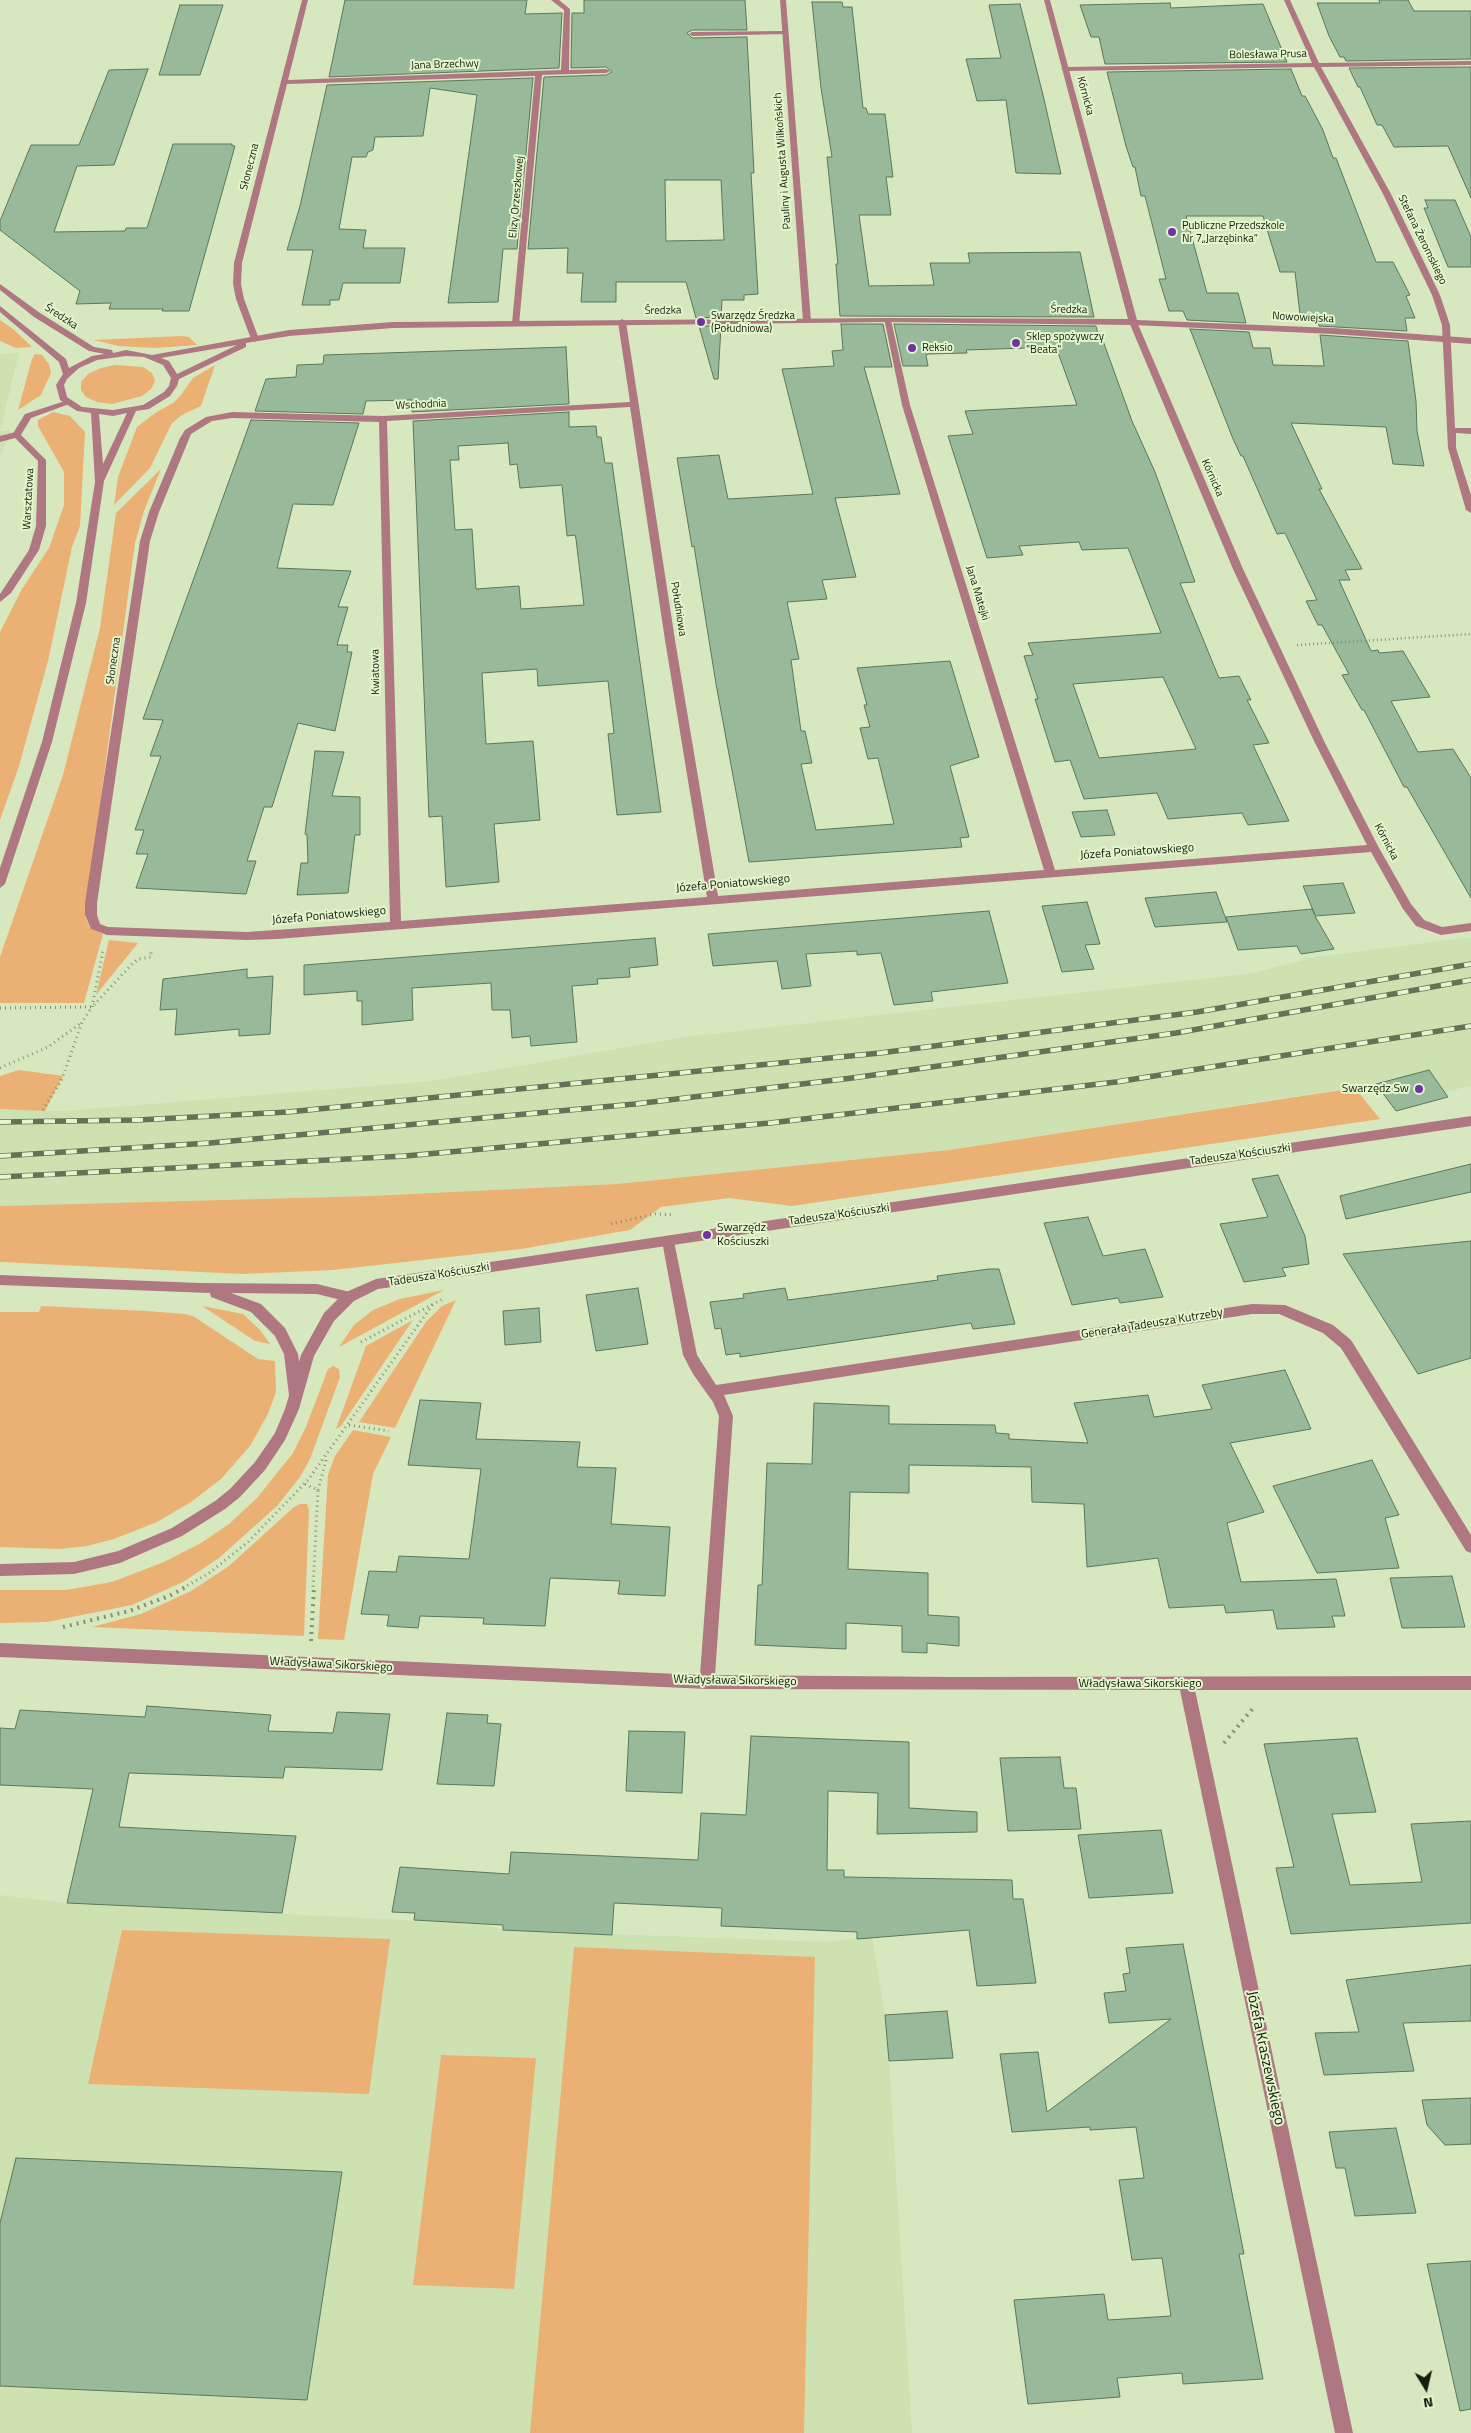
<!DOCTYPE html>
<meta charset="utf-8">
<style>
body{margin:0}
#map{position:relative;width:1471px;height:2433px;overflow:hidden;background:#d7e8bf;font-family:"Titillium Web",sans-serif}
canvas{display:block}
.north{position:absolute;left:1401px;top:2363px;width:50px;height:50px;-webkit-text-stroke:4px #e4f6cc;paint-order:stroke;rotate:171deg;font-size:14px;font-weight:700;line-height:20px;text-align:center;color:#161c0d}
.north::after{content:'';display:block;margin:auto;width:18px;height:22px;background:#161c0d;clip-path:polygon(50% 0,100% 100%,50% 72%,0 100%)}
</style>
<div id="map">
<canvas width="1471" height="2433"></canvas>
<div class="north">N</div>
</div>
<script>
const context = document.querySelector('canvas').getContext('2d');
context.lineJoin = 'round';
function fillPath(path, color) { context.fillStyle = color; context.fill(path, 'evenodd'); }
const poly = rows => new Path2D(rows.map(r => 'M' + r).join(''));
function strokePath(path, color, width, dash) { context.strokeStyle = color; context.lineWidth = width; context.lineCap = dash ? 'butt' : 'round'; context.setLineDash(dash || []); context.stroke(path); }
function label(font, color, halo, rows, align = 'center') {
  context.font = font + ' "Titillium Web",sans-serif'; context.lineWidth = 4; context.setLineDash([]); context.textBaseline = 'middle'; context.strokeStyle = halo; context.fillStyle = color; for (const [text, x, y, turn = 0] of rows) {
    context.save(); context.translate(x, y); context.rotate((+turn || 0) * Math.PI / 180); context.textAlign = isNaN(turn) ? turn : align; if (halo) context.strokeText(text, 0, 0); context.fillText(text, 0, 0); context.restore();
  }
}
fillPath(poly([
 [19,353,0,431,12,431,0,456,0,354],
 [1471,937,1471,1086,1445,1092,1448,1097,1396,1111,1375,1084,949,1150,617,1184,370,1196,0,1206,0,1109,64,1111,432,1081,684,1037,1254,973,1314,957],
 [0,1895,67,1903,482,1924,503,1930,827,1942,872,1937,885,2015,889,2061,912,2433,0,2433]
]), '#cee2b1');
fillPath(poly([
 [0,320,13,329,32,347,16,348,0,341],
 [182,336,189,337,197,345,155,348,118,346,94,340],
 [35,354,42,355,49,364,51,373,41,395,18,410,32,359],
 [115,365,143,367,152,373,155,381,151,389,142,396,112,404,97,402,86,397,81,390,81,382,88,374,101,368],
 [215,365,201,406,182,415,172,423,150,468,114,505,118,477,137,427,155,413,173,403,181,395,193,378],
 [53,412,70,416,85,432,80,526,72,547,48,661,19,766,0,820,0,632,22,589,49,548,64,505,64,472,38,426,38,420],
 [161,469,144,511,135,543,85,917,90,928,103,934,84,1003,0,1003,0,957,63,775,100,628,116,513],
 [109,940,138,943,96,995],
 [19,1070,63,1076,45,1111,0,1109,0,1076],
 [1355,1088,1380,1119,792,1206,729,1198,661,1207,630,1230,521,1249,333,1270,242,1274,0,1262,0,1206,370,1196,617,1184,949,1150],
 [444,1290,339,1347,354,1325,373,1310,400,1299],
 [456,1300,395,1428,359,1422,426,1322,442,1306],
 [41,1306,147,1311,185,1314,193,1316,258,1359,275,1361,276,1392,268,1414,250,1446,221,1479,191,1502,157,1522,114,1539,87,1546,60,1549,0,1547,0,1312,39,1312],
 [202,1306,243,1314,260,1330,270,1344,255,1341],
 [413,1320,341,1426,336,1429,366,1346],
 [333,1366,339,1369,340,1377,310,1459,300,1477,277,1506,219,1558,183,1582,132,1605,47,1622,0,1623,0,1590,66,1590,112,1582,164,1562,201,1543,229,1524,257,1498,293,1453,306,1427,328,1369],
 [353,1430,391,1437,373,1474,344,1640,318,1639,328,1475,335,1456],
 [300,1504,307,1504,309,1510,304,1636,92,1627,141,1614,191,1591,229,1566,294,1507],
 [122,1930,390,1939,369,2094,88,2084],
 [574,1947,815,1957,804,2433,530,2433],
 [441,2055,536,2058,514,2289,413,2285]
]), '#ebb073');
const building = poly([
 [345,0,527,0,525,14,562,13,559,68,329,77,345,0],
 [584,0,745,0,747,30,692,30,687,33,692,38,747,37,754,173,751,173,758,294,744,295,744,300,722,300,721,317,696,318,686,282,616,282,616,302,581,302,583,273,567,273,568,248,528,249,544,77,606,75,612,72,606,67,571,68,572,13,584,13,584,0],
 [665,180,721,180,724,240,666,241,665,180],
 [1379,0,1408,0,1414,11,1471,11,1471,59,1346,61,1344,57,1340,57,1329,36,1317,3,1380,3,1379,0],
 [812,2,842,2,843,7,852,7,863,108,866,108,868,114,885,114,893,177,886,177,891,215,859,215,869,286,934,285,930,263,970,263,968,253,1080,252,1094,317,840,316,836,264,838,264,827,157,832,157,821,88,812,2],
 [1170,3,1171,8,1263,4,1287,62,1105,64,1099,37,1091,37,1080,5,1170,3],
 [1020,4,1043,95,1061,174,1016,173,1006,100,977,101,966,59,1001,58,989,5,1020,4],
 [180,5,223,5,200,75,159,75,180,5],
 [1471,67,1471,198,1448,146,1394,147,1382,125,1377,125,1360,87,1358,87,1349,68,1471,67],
 [148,69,114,165,77,166,54,232,125,231,126,228,147,228,173,144,232,144,232,146,235,146,189,311,162,311,163,309,109,309,111,303,76,304,80,291,0,230,0,221,31,145,79,145,109,70,148,69],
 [1291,69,1302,96,1305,96,1323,130,1333,158,1336,158,1376,262,1393,262,1410,295,1406,296,1415,318,1405,318,1407,331,1319,326,1318,315,1300,314,1295,272,1280,272,1263,216,1186,216,1207,293,1238,293,1246,323,1187,320,1183,311,1169,311,1159,279,1166,279,1145,196,1141,196,1135,167,1133,167,1126,146,1107,72,1291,69],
 [533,78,517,249,503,249,498,302,448,303,477,95,430,88,423,136,375,137,373,150,368,152,366,157,352,157,339,229,366,230,363,248,405,248,400,283,343,283,339,300,330,300,330,305,302,305,313,250,287,250,300,206,327,85,533,78],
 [1425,200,1455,200,1471,237,1471,267,1448,267,1424,208,1428,208,1425,200],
 [841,324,883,324,892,367,864,367,900,494,835,498,856,577,822,580,827,599,787,602,799,659,791,660,801,731,805,731,812,763,801,764,816,830,894,824,878,758,868,759,860,728,870,727,864,705,867,705,857,668,950,661,979,757,950,766,969,837,960,838,962,847,749,862,716,684,694,546,692,547,677,458,719,455,728,499,813,494,782,369,834,366,832,351,843,350,841,324],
 [894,324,1096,326,1099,338,1102,338,1132,421,1155,472,1195,582,1180,583,1219,678,1239,676,1251,700,1247,700,1269,743,1253,745,1289,821,1248,825,1242,813,1168,819,1157,793,1084,799,1070,760,1055,762,1035,699,1038,699,1024,656,1033,655,1028,643,1161,633,1128,548,1082,550,1079,542,1019,546,1023,555,987,558,948,436,973,434,965,411,1077,405,1056,347,966,350,967,353,928,354,926,355,928,366,903,366,894,324],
 [1163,677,1196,749,1099,758,1073,684,1163,677],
 [699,326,721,326,718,379,714,379,699,326],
 [1190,329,1249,332,1253,348,1270,348,1273,365,1324,366,1320,335,1408,341,1416,401,1417,431,1424,466,1393,464,1386,427,1291,423,1322,489,1319,489,1362,569,1345,570,1350,580,1339,580,1371,651,1378,650,1379,653,1403,651,1430,697,1391,701,1418,752,1453,749,1471,778,1471,898,1407,787,1404,787,1364,710,1362,710,1342,675,1349,674,1322,625,1318,625,1306,601,1317,600,1285,533,1277,534,1243,456,1241,456,1233,439,1190,329],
 [566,347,569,404,412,412,412,400,366,401,363,414,255,411,266,379,296,377,297,365,323,364,324,355,566,347],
 [569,412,569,427,596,426,597,437,601,437,605,463,612,463,661,812,617,815,608,734,614,733,608,681,538,686,537,669,482,673,486,744,533,741,540,820,494,824,499,882,446,887,442,816,429,817,413,421,569,412],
 [508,443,510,465,517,464,520,488,562,485,567,536,575,535,576,539,584,605,521,609,519,586,476,589,472,529,455,530,450,460,459,460,458,446,508,443],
 [251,420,359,423,333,505,293,504,277,568,351,571,338,607,348,607,337,645,348,645,347,652,352,652,335,731,298,723,272,807,264,807,247,861,256,861,246,894,136,888,148,854,136,854,144,830,135,830,161,756,150,756,163,720,143,719,251,420],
 [315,751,344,752,332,796,360,797,360,835,355,835,348,893,297,895,301,863,308,863,307,835,305,834,315,751],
 [1107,810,1115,835,1081,837,1072,812,1107,810],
 [1343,883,1355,913,1315,916,1334,949,1301,954,1297,946,1238,950,1226,917,1312,909,1315,915,1303,886,1343,883],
 [1216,892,1227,922,1155,927,1145,898,1216,892],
 [1087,902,1100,944,1085,945,1094,969,1062,972,1042,906,1087,902],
 [989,911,1008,983,931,992,933,1001,894,1005,881,953,857,955,857,951,806,954,811,986,782,989,777,961,713,966,708,934,989,911],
 [655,938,658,965,629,968,630,977,597,979,598,984,572,986,577,1042,531,1046,530,1036,512,1038,510,1010,492,1010,491,983,412,988,413,1020,362,1025,362,1001,357,1001,357,991,304,995,304,965,655,938],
 [247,969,247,978,273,976,270,1034,239,1036,239,1029,175,1035,177,1009,160,1010,163,979,247,969],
 [1429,1070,1448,1097,1396,1111,1376,1084,1429,1070],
 [1471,1164,1471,1192,1346,1219,1340,1196,1471,1164],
 [1278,1175,1305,1236,1309,1264,1282,1268,1286,1276,1244,1282,1220,1224,1268,1217,1252,1179,1278,1175],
 [1088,1217,1103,1256,1145,1249,1163,1297,1120,1303,1118,1298,1072,1305,1044,1223,1088,1217],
 [1471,1241,1471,1358,1418,1374,1343,1254,1471,1241],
 [989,1269,999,1269,1015,1324,973,1329,971,1323,740,1357,740,1353,726,1355,721,1328,715,1329,710,1302,744,1298,743,1294,785,1288,788,1300,938,1280,937,1276,989,1269],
 [638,1288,648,1344,596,1351,586,1295,638,1288],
 [539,1308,541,1342,505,1345,503,1311,539,1308],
 [1285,1370,1311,1429,1230,1443,1264,1512,1227,1523,1241,1582,1336,1579,1345,1616,1332,1616,1335,1627,1277,1629,1273,1610,1226,1613,1224,1605,1169,1608,1158,1558,1087,1567,1084,1504,1032,1502,1031,1467,909,1465,909,1493,850,1492,848,1569,928,1573,928,1615,959,1617,959,1646,927,1643,927,1653,902,1652,902,1626,846,1623,846,1649,755,1645,758,1585,762,1585,767,1463,812,1464,814,1403,889,1406,889,1424,995,1425,996,1433,1009,1434,1009,1439,1088,1443,1074,1403,1148,1395,1154,1417,1212,1409,1202,1385,1285,1370],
 [420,1400,481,1403,476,1439,580,1442,577,1467,616,1468,611,1524,670,1527,665,1596,618,1594,620,1581,550,1578,545,1626,483,1624,484,1618,420,1616,418,1628,387,1626,389,1615,361,1614,369,1571,396,1572,399,1556,469,1559,481,1469,408,1465,420,1400],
 [1372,1460,1399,1515,1385,1518,1399,1568,1317,1573,1273,1486,1372,1460],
 [1452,1576,1465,1627,1402,1628,1390,1578,1452,1576],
 [147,1706,271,1715,268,1731,333,1733,337,1712,390,1714,382,1770,285,1767,283,1778,129,1773,119,1827,296,1836,282,1913,67,1903,93,1789,0,1785,0,1728,15,1729,20,1710,145,1717,147,1706],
 [447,1713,488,1715,487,1723,501,1724,494,1786,437,1784,447,1713],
 [629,1731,685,1732,682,1793,626,1791,629,1731],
 [751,1736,909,1742,909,1808,977,1812,977,1832,877,1834,878,1793,828,1791,827,1870,844,1870,844,1877,1012,1880,1013,1899,1023,1899,1036,1983,977,1986,969,1930,857,1939,857,1932,721,1926,722,1908,614,1903,612,1935,503,1930,503,1925,414,1920,415,1913,392,1912,400,1867,509,1874,511,1852,698,1860,701,1813,746,1815,751,1736],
 [1357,1738,1376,1812,1332,1814,1350,1885,1422,1882,1411,1824,1471,1821,1471,1923,1291,1934,1276,1868,1294,1867,1264,1744,1357,1738],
 [1060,1757,1064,1788,1076,1788,1081,1829,1008,1831,1000,1758,1060,1757],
 [1161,1830,1173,1893,1089,1898,1078,1835,1161,1830],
 [1183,1944,1244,2254,1239,2254,1263,2379,1183,2384,1182,2373,1117,2378,1120,2397,1028,2404,1014,2300,1104,2294,1108,2320,1171,2316,1162,2258,1132,2260,1119,2180,1144,2178,1136,2127,1090,2130,1090,2127,1012,2132,1000,2054,1038,2052,1047,2112,1171,2019,1109,2023,1104,1993,1126,1991,1123,1974,1130,1973,1126,1948,1183,1944],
 [1471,1965,1471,2021,1403,2023,1414,2071,1324,2075,1315,2033,1359,2032,1346,1980,1471,1965],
 [947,2011,953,2058,889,2061,885,2015,947,2011],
 [1471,2098,1471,2144,1445,2145,1427,2125,1422,2100,1471,2098],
 [1396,2128,1416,2213,1355,2216,1345,2168,1336,2168,1329,2132,1396,2128],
 [16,2158,342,2172,307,2400,0,2386,0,2223,16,2158],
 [1471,2261,1471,2409,1460,2411,1427,2264,1471,2261]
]);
fillPath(building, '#99ba9a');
strokePath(building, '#59775a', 1);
strokePath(poly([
 [1297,645,1471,634]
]), '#849173', 2.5, [1, 3]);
strokePath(poly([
 [0,1008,92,1007,133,963,139,959,151,957,151,952],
 [0,1068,48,1047,81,1023],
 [43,1110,62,1079,82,1022,92,1007,103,951],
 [611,1224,655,1214,674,1215],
 [361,1342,443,1299],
 [349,1425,389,1431],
 [305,1484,318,1490,313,1588],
 [318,1490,327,1457],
 [183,1588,208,1574,248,1542,308,1480,433,1304]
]), '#849173', 3, [1, 4]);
strokePath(poly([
 [63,1627,129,1611,169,1596,186,1587],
 [311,1641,314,1587],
 [1224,1743,1254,1707]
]), '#849173', 4, [2, 5]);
fillPath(poly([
 [785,31,787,32,787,34,692,36,689,34,692,32,785,31],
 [16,432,19,433,19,437,0,442,0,436,16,432]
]), '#ae7782');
fillPath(poly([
 [302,0,308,0,288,80,561,70,564,10,551,0,559,0,570,9,569,70,606,69,610,71,606,73,542,75,519,325,512,323,535,76,287,84,242,263,241,284,244,299,259,339,255,342,251,339,236,299,233,284,234,263,302,0],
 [780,0,786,0,811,321,807,323,803,321,780,0],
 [1284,0,1290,0,1319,63,1471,61,1471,65,1321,67,1391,194,1440,295,1450,325,1455,428,1471,428,1471,434,1456,433,1456,448,1471,495,1471,513,1466,510,1448,448,1442,325,1432,295,1383,194,1314,67,1065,71,1061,69,1065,67,1312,63,1284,0],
 [884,318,891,320,910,405,1055,870,1367,845,1314,741,1233,569,1129,322,1133,319,1137,322,1243,569,1324,741,1379,848,1411,904,1424,920,1442,927,1471,923,1471,931,1441,935,1416,926,1403,909,1371,852,277,939,247,940,107,935,91,929,85,915,85,903,140,541,149,512,180,438,185,430,206,417,232,412,383,416,630,402,618,322,622,319,626,322,675,640,718,896,1044,870,902,405,884,318],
 [630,407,665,640,707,897,401,921,387,421,630,407],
 [232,418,379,422,390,922,247,932,108,927,100,924,97,915,97,903,150,541,159,512,191,434,212,421,232,418],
 [65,401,72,403,31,418,21,435,46,460,46,526,39,550,11,593,0,602,0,594,29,550,36,526,38,461,12,435,25,414,65,401],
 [668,1236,672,1238,674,1241,697,1355,716,1385,1252,1304,1285,1305,1333,1325,1351,1340,1471,1535,1471,1553,1466,1551,1341,1348,1323,1333,1279,1314,1252,1314,724,1395,733,1416,715,1675,955,1677,1471,1676,1471,1690,1195,1690,1353,2433,1335,2433,1180,1690,707,1689,0,1657,0,1643,700,1675,719,1416,713,1402,693,1374,683,1355,662,1241,664,1238,668,1236],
 [0,1275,199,1283,317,1284,354,1293,355,1297,354,1301,349,1302,317,1294,231,1293,261,1304,285,1328,298,1354,303,1395,301,1399,296,1401,291,1399,289,1395,284,1354,275,1336,251,1312,211,1297,210,1293,0,1285,0,1275]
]), '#ae7782');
fillPath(poly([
 [1044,0,1050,0,1137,320,1333,328,1471,338,1471,344,1333,334,1133,325,887,322,393,328,289,336,246,343,246,347,179,379,177,386,170,396,149,409,136,411,104,481,86,603,52,742,5,884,0,888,0,868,42,742,76,603,95,482,91,413,77,411,60,400,56,385,63,374,59,362,0,312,0,306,66,359,69,368,92,356,105,354,89,351,34,317,0,290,0,284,40,313,94,347,112,350,113,353,126,350,152,355,289,330,393,322,887,318,1128,319,1044,0],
 [237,345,177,374,169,361,161,358,237,345],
 [126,356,144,357,163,365,171,378,169,386,164,392,143,405,113,410,82,407,67,397,64,385,67,379,79,368,97,360,126,356],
 [127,413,103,464,99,414,113,416,127,413],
 [1471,1116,1471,1126,378,1289,354,1301,334,1321,314,1356,299,1409,285,1440,265,1470,240,1497,225,1509,182,1536,120,1563,74,1574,0,1576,0,1564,74,1562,118,1551,172,1528,215,1501,230,1489,255,1462,275,1433,285,1409,301,1355,324,1313,344,1293,376,1279,1471,1116]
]), '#ae7782');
const rail = poly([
 [0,1122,138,1120,288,1112,880,1053,1197,1012,1471,964],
 [0,1156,210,1143,635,1104,852,1078,1176,1033,1471,980],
 [0,1177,405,1156,770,1123,1116,1082,1471,1026]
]);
strokePath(rail, '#667157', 5.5);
strokePath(rail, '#e4f6cc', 4, [11]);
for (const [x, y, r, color] of [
 [1172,232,5,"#7231a6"],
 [701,322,5,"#7231a6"],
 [1016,343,5,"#7231a6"],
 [912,348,5,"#7231a6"],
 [1419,1089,5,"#7231a6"],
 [707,1235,5,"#7231a6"]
]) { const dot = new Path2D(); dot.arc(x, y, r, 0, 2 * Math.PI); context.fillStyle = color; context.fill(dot); strokePath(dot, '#e4f6cc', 2); }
label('11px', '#161c0d', '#e4f6cc', [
 ["Bolesława Prusa",1268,55,-1],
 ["Jana Brzechwy",445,65,-2],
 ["Kórnicka",1085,96,75],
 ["Pauliny i Augusta Wilkońskich",783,161,-94],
 ["Słoneczna",250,167,-76],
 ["Elizy Orzeszkowej",517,197,-85],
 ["Stefana Żeromskiego",1422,240,64],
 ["Średzka",1069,310,1],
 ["Średzka",663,311,-1],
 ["Średzka",61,317,33],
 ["Nowowiejska",1303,318,3],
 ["Wschodnia",421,405,-3],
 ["Kórnicka",1212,478,66],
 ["Warsztatowa",29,499,-87],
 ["Jana Matejki",977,593,73],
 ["Południowa",678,609,81],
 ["Słoneczna",114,661,-82],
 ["Kwiatowa",376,672,-91],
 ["Kórnicka",1386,842,62]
]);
label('11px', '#161c0d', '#e4f6cc', [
 ["Publiczne Przedszkole",1182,226],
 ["Nr 7„Jarzębinka”",1182,239],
 ["Swarzędz Średzka",711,316],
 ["(Południowa)",711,329],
 ["Sklep spożywczy",1026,337],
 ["\"Beata\"",1026,350],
 ["Reksio",922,348]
], 'left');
label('12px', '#161c0d', '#e4f6cc', [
 ["Józefa Poniatowskiego",1137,852,-4],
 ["Józefa Poniatowskiego",733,884,-5],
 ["Józefa Poniatowskiego",329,916,-5],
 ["Tadeusza Kościuszki",1240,1155,-8],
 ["Tadeusza Kościuszki",839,1215,-8],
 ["Tadeusza Kościuszki",439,1275,-9],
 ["Generała Tadeusza Kutrzeby",1152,1324,-9],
 ["Władysława Sikorskiego",331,1665,3],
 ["Władysława Sikorskiego",735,1681,1],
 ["Władysława Sikorskiego",1140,1684]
]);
label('12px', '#161c0d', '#e4f6cc', [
 ["Swarzędz Sw",1409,1089],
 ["Swarzędz",717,1228,"left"],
 ["Kościuszki",717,1242,"left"]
], 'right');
label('15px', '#161c0d', '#e4f6cc', [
 ["Józefa Kraszewskiego",1265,2058,78]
]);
</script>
